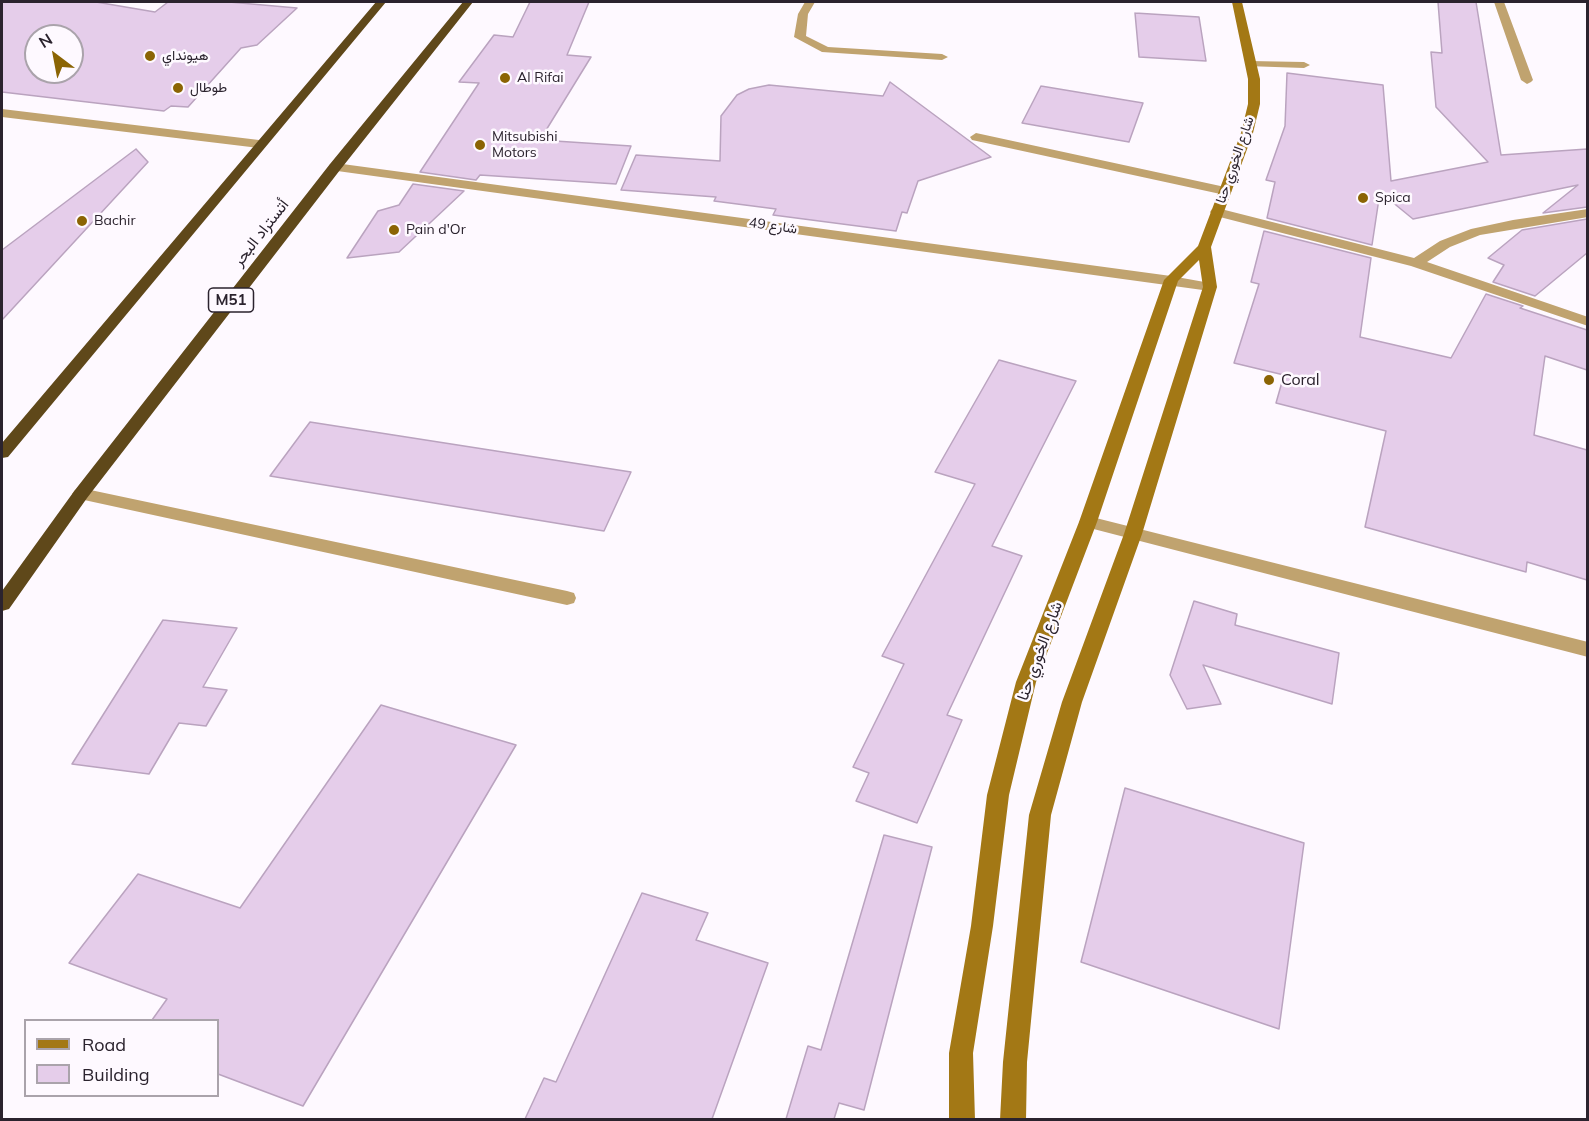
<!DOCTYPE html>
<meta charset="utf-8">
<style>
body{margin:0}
#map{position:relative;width:1589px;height:1121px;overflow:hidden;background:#fef9ff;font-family:Mulish,sans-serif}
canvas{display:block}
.frame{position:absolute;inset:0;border:3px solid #2b232e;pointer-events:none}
.legend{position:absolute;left:24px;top:1019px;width:195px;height:78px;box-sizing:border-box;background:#fef9ff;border:2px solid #aaa3ab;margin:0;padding:8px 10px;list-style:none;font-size:18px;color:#2b232e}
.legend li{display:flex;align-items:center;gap:12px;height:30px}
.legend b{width:30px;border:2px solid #aaa3ab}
.north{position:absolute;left:24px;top:24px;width:60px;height:60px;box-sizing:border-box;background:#fef9ff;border:2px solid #aaa3ab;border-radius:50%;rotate:328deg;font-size:16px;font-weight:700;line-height:24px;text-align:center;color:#2b232e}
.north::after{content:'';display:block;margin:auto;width:21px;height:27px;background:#8b6404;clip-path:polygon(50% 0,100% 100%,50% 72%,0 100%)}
</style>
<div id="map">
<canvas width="1589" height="1121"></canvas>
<div class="frame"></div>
<ul class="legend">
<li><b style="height:8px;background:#a37815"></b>Road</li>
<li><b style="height:16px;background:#e5cdea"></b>Building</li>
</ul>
<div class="north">N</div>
</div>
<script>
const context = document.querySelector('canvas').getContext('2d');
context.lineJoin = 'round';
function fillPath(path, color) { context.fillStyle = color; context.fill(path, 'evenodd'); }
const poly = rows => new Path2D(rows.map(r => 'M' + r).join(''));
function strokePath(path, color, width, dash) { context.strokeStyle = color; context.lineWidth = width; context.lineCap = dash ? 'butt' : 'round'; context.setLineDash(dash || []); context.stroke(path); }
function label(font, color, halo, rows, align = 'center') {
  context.font = font + ' Mulish,Vazirmatn,sans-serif'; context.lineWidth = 5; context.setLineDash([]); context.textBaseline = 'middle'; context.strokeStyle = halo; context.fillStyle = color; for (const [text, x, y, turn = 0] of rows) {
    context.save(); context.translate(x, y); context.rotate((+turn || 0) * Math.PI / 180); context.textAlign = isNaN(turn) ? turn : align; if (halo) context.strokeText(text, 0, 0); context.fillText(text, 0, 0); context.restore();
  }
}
const building = poly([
 [2,2,96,2,155,12,168,2,229,2,297,8,257,45,241,48,188,107,171,106,164,111,2,92,2,2],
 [36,36,72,36,72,72,36,72,36,36],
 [530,2,589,2,567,55,591,57,540,140,631,146,616,184,480,175,476,180,420,172,479,83,459,82,494,35,513,37,530,2],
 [1438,2,1476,2,1501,155,1587,149,1587,207,1543,213,1578,185,1413,219,1380,192,1372,245,1267,218,1275,182,1266,180,1285,126,1287,73,1383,85,1391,181,1488,162,1436,107,1431,52,1442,53,1438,2],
 [1135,13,1199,17,1206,61,1139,57,1135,13],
 [890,82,991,157,918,181,907,213,902,212,896,231,773,215,776,209,714,201,716,197,621,190,636,155,720,161,721,116,737,95,749,89,769,85,883,96,890,82],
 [1041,86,1143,103,1129,142,1022,123,1041,86],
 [136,149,148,162,2,320,2,250,136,149],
 [413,184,464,191,399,252,347,258,378,211,399,205,413,184],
 [1587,219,1587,253,1535,296,1493,282,1504,265,1488,258,1522,230,1587,219],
 [1264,231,1371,258,1360,337,1451,358,1486,294,1523,306,1520,308,1587,330,1587,370,1545,356,1534,435,1587,450,1587,580,1527,562,1526,572,1365,527,1386,431,1276,403,1284,375,1234,363,1259,284,1251,282,1264,231],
 [999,360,1076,381,992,546,1022,556,947,715,962,720,917,823,856,801,869,773,853,767,904,664,882,656,975,484,935,472,999,360],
 [310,422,631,472,604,531,270,476,310,422],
 [1194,601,1237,614,1235,625,1339,653,1332,704,1203,665,1221,704,1187,709,1170,675,1194,601],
 [163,620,237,628,203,687,227,690,206,726,179,723,149,774,72,764,163,620],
 [381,705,516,745,303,1106,218,1074,218,1020,152,1020,167,999,69,963,138,874,240,908,381,705],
 [1125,788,1304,843,1279,1029,1081,962,1125,788],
 [884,835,932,847,864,1110,839,1103,834,1119,786,1119,808,1046,821,1050,884,835],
 [642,893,708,913,696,940,768,963,712,1119,525,1119,544,1078,556,1082,642,893]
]);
fillPath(building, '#e5cdea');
strokePath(building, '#baa3bf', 1.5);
fillPath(poly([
 [805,2,815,2,808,14,806,36,828,47,942,54,948,57,942,60,822,52,794,37,798,14,805,2],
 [1250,61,1304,62,1310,65,1304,68,1246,66,1246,62,1250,61],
 [976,133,1225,187,1232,191,1225,195,972,140,970,137,976,133],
 [81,488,567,591,574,593,576,598,574,603,567,605,75,498,72,494,75,490,81,488]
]), '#c0a36f');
fillPath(poly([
 [1494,2,1504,2,1533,80,1531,82,1527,84,1521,80,1494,2],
 [2,109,259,140,265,144,259,148,2,117,2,109],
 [335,163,1171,276,1210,283,1217,287,1210,291,330,170,329,167,330,164,335,163],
 [1217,208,1414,258,1440,241,1471,229,1513,220,1588,209,1588,217,1480,235,1450,247,1427,262,1588,317,1588,326,1411,266,1212,215,1210,212,1212,209,1217,208],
 [1088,516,1588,642,1588,657,1082,526,1079,522,1082,518,1088,516]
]), '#c0a36f');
fillPath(poly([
 [1232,2,1242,2,1260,79,1260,104,1253,133,1211,247,1217,287,1142,534,1082,702,1051,815,1027,1062,1026,1120,1000,1120,1003,1062,1029,815,1062,702,1124,534,1203,287,1199,260,1178,281,1097,522,1036,682,1009,795,993,926,973,1053,975,1120,949,1120,949,1053,971,926,987,795,1016,682,1079,522,1164,280,1198,246,1241,133,1248,104,1248,79,1232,2]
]), '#a37815');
fillPath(poly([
 [376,2,386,2,8,457,2,458,2,443,376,2],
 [463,2,473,2,340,170,87,498,9,609,2,611,2,591,75,490,330,164,463,2]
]), '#5f481a');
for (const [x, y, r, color] of [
 [150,56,6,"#8b6404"],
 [505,78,6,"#8b6404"],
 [178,88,6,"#8b6404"],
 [480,145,6,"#8b6404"],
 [1363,198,6,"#8b6404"],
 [82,221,6,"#8b6404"],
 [394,230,6,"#8b6404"],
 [1269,380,6,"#8b6404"]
]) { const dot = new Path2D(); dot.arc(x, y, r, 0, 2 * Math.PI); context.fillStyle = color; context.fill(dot); strokePath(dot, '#fef9ff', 2); }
label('14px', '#2b232e', '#fef9ff', [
 ["هيونداي",162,56],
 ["Al Rifai",517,78],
 ["طوطال",190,88],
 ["Mitsubishi",492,137],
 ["Motors",492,153],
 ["Spica",1375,198],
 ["Bachir",94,221],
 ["Pain d'Or",406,230]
], 'left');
label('14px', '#2b232e', '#fef9ff', [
 ["شارع الخوري حنا",1235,160,-71],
 ["شارع 49",773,226,8]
]);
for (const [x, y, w] of [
 [231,300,45]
]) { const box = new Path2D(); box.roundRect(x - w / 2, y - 12, w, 24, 4.5); context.fillStyle = '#fef9ff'; context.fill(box); strokePath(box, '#2b232e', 1.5); }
label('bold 15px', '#2b232e', null, [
 ["M51",231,300]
]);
label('16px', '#2b232e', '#fef9ff', [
 ["أتستراد البحر",261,233,-52],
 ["شارع الخوري حنا",1040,651,-70]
]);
label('16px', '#2b232e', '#fef9ff', [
 ["Coral",1281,380]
], 'left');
</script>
